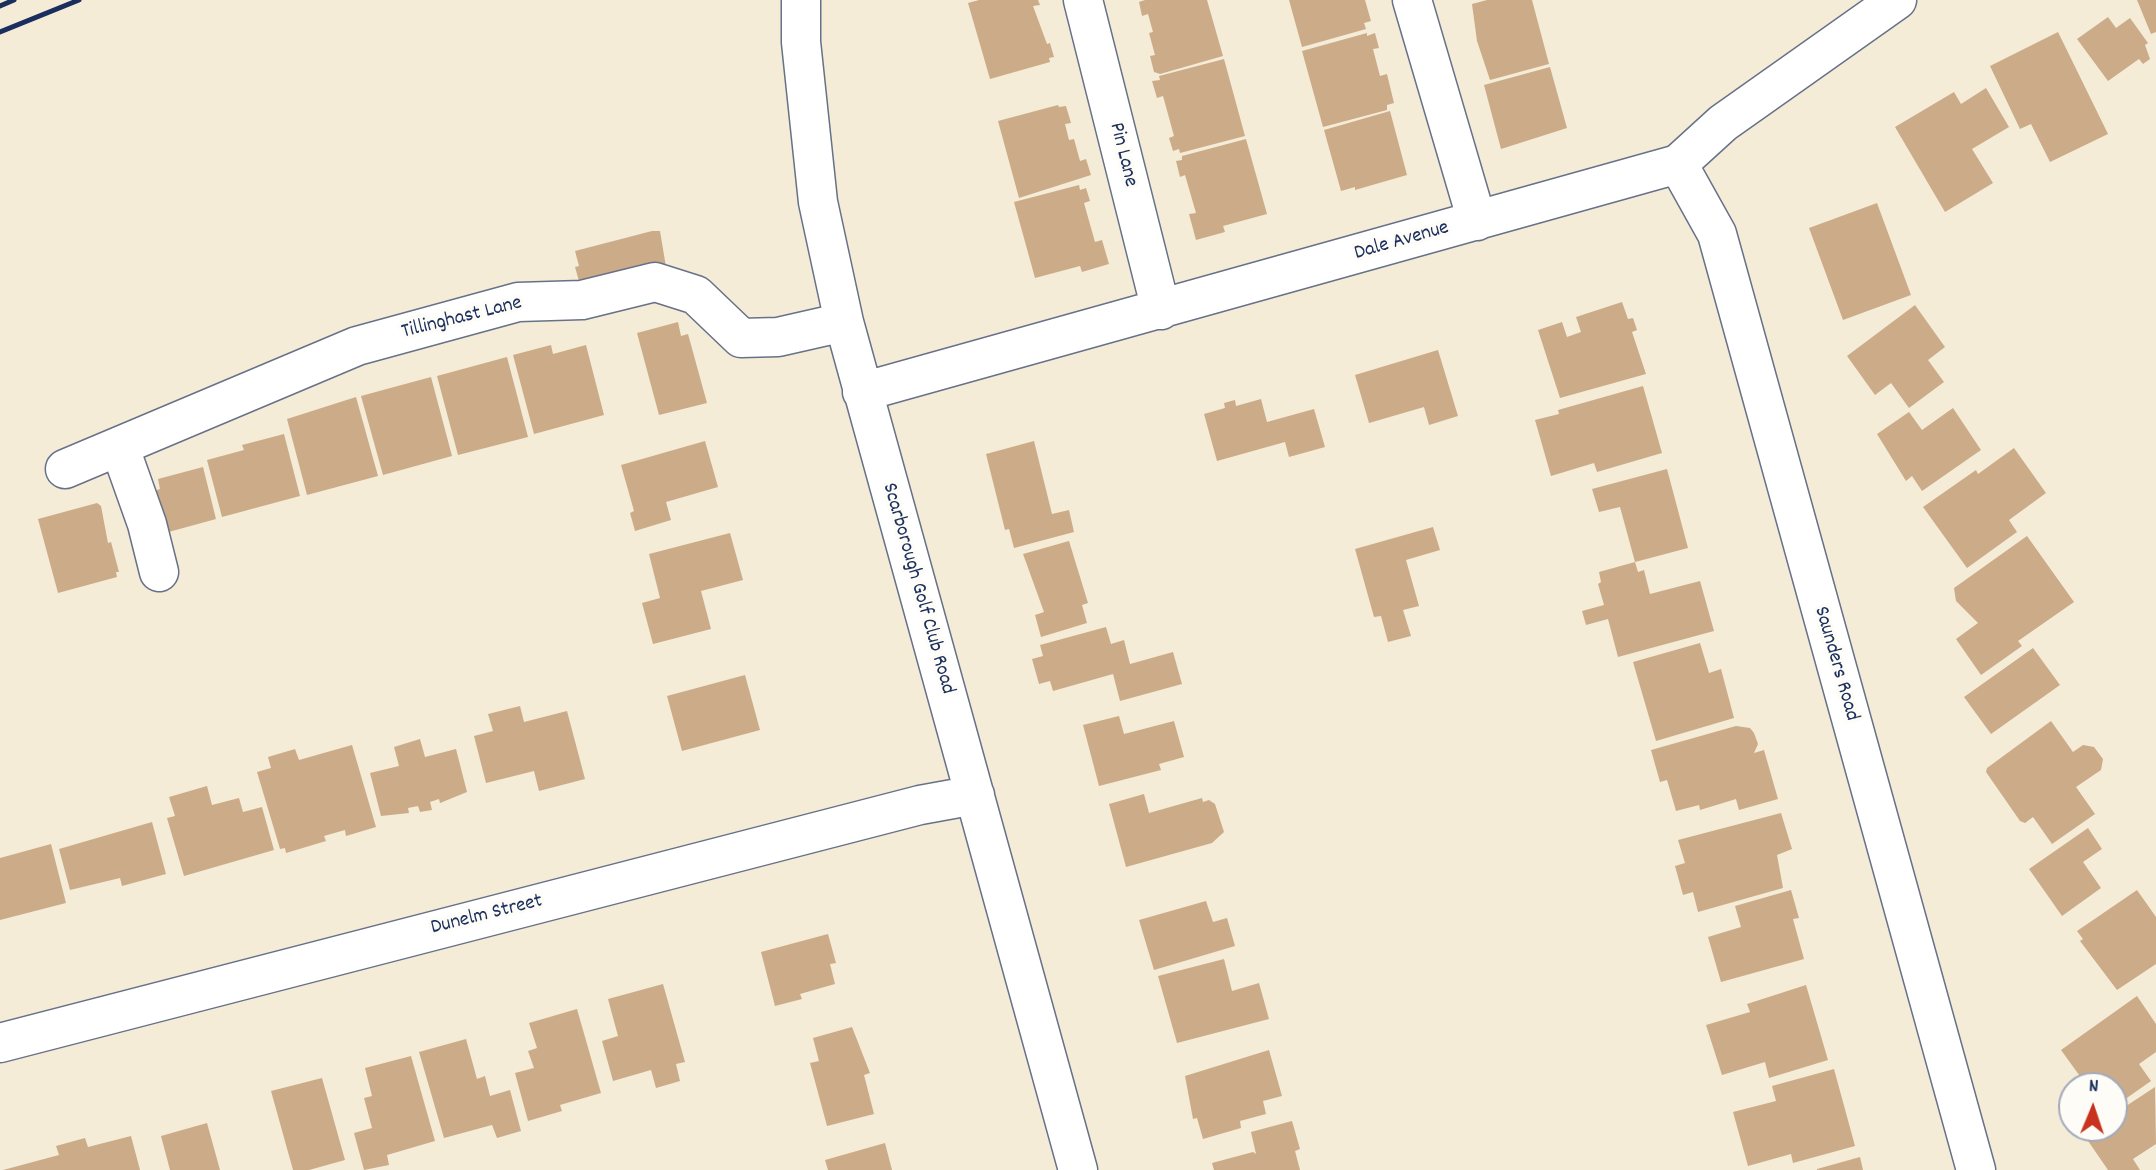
<!DOCTYPE html>
<style>
body{margin:0}
#map{position:relative;width:2156px;height:1170px;overflow:hidden;background:#f4ecd7;font-family:Dekko,sans-serif}
canvas{display:block}
.north{position:absolute;left:2058px;top:1072px;width:70px;height:70px;box-sizing:border-box;background:#fdfcf7;border:2px solid #a3aaba;border-radius:50%;rotate:2deg;font-size:19px;font-weight:700;line-height:28px;text-align:center;color:#1b2f5e}
.north::after{content:'';display:block;margin:auto;width:24px;height:32px;background:#c8321e;clip-path:polygon(50% 0,100% 100%,50% 72%,0 100%)}
</style>
<div id="map">
<canvas width="2156" height="1170"></canvas>
<div class="north">N</div>
</div>
<script>
const context = document.querySelector('canvas').getContext('2d');
context.lineJoin = 'round';
function fillPath(path, color) { context.fillStyle = color; context.fill(path, 'evenodd'); }
const poly = rows => new Path2D(rows.map(r => 'M' + r).join(''));
function strokePath(path, color, width, dash) { context.strokeStyle = color; context.lineWidth = width; context.lineCap = dash ? 'butt' : 'round'; context.setLineDash(dash || []); context.stroke(path); }
function label(font, color, halo, rows, align = 'center') {
  context.font = font + ' Dekko,sans-serif'; context.lineWidth = 7; context.setLineDash([]); context.textBaseline = 'middle'; context.strokeStyle = halo; context.fillStyle = color; for (const [text, x, y, turn = 0] of rows) {
    context.save(); context.translate(x, y); context.rotate((+turn || 0) * Math.PI / 180); context.textAlign = isNaN(turn) ? turn : align; if (halo) context.strokeText(text, 0, 0); context.fillText(text, 0, 0); context.restore();
  }
}
fillPath(poly([
 [979,0,1038,0,1040,5,1033,6,1047,44,1050,43,1054,57,1049,58,1050,62,990,79,968,3],
 [1145,0,1207,0,1223,56,1160,74,1154,72,1150,56,1155,55,1149,33,1153,32,1148,14,1142,16,1139,2],
 [1289,0,1365,0,1371,21,1364,23,1366,29,1302,47],
 [1487,0,1532,0,1549,64,1490,80,1477,41,1472,4],
 [2137,0,2156,0,2156,32,2151,34],
 [2108,17,2116,28,2130,18,2148,43,2145,45,2150,59,2143,64,2139,59,2108,81,2077,39],
 [2058,32,2108,134,2050,162,2031,124,2020,129,1990,66],
 [1367,33,1367,36,1375,33,1379,48,1373,49,1380,76,1387,74,1394,103,1387,105,1387,110,1323,127,1302,51],
 [1224,59,1245,136,1180,153,1179,149,1173,151,1169,138,1174,136,1163,96,1157,98,1152,81,1160,80,1159,76],
 [1550,67,1567,128,1501,149,1484,85],
 [1986,88,2009,127,1972,149,1993,183,1945,212,1895,127,1954,92,1961,104],
 [1058,105,1059,107,1066,106,1071,123,1065,124,1069,140,1074,139,1080,161,1086,159,1091,175,1019,198,998,121],
 [1390,111,1407,175,1355,190,1355,187,1341,191,1324,130],
 [1246,139,1267,214,1223,226,1225,232,1196,240,1189,214,1196,213,1185,175,1180,177,1176,161,1182,160,1182,156],
 [1079,185,1080,190,1086,188,1090,201,1084,203,1095,242,1102,240,1109,264,1082,272,1080,266,1035,278,1014,202],
 [1877,203,1911,295,1843,320,1809,228],
 [652,231,660,231,666,267,582,292,575,267,579,266,575,251],
 [1622,302,1628,319,1633,318,1637,330,1632,332,1646,374,1560,398,1538,330,1562,322,1567,337,1581,332,1576,317],
 [1915,305,1945,347,1928,360,1944,382,1909,408,1891,383,1875,395,1847,356],
 [678,322,681,336,688,334,707,403,659,415,637,333],
 [551,345,553,354,586,345,604,415,534,434,513,355],
 [1438,350,1458,416,1429,425,1424,407,1369,423,1355,375],
 [507,357,528,437,458,455,437,376],
 [431,377,452,456,383,475,361,396],
 [1643,386,1662,453,1597,472,1594,463,1551,476,1535,420,1559,414,1558,410],
 [356,397,378,476,307,495,287,419],
 [1261,399,1267,422,1314,409,1325,447,1289,457,1285,442,1217,461,1204,414,1225,408,1224,403,1235,400,1236,406],
 [1953,408,1981,450,1922,491,1912,476,1906,481,1877,434,1909,412,1922,430],
 [284,434,300,496,222,517,207,460,244,450,242,445],
 [705,441,718,487,666,502,671,520,635,531,630,513,634,511,621,465],
 [1034,441,1052,514,1069,510,1074,532,1014,548,1009,529,1005,530,986,454],
 [2014,448,2046,493,2009,520,2017,532,1967,568,1923,507,1976,470,1978,474],
 [203,467,216,519,165,533,154,491,160,489,158,479],
 [1667,469,1688,548,1635,562,1620,507,1599,512,1592,489],
 [97,503,101,506,108,543,111,542,119,572,116,572,117,577,58,593,38,519],
 [1433,527,1440,550,1406,560,1419,606,1403,610,1411,636,1388,642,1381,616,1374,617,1355,549],
 [730,533,743,580,701,591,711,629,653,644,642,603,660,598,649,554],
 [2027,536,2074,602,2018,641,2022,646,1981,675,1956,639,1978,623,1956,601,1954,588],
 [1069,541,1088,603,1082,605,1087,623,1041,637,1035,615,1044,612,1023,554],
 [1635,562,1638,572,1644,570,1650,594,1700,581,1714,631,1618,657,1608,619,1586,625,1582,611,1604,605,1598,584,1601,582,1599,572],
 [1106,627,1111,644,1124,640,1130,664,1173,652,1182,684,1120,701,1113,674,1053,691,1050,681,1039,684,1032,659,1043,656,1040,645],
 [1700,643,1709,673,1721,669,1734,718,1656,741,1633,662],
 [2033,648,2060,685,1991,734,1964,697],
 [745,675,760,730,682,751,667,696],
 [520,706,524,722,567,711,585,779,539,791,534,771,486,783,474,736,493,731,488,714],
 [1119,716,1124,734,1174,721,1184,757,1159,764,1161,770,1099,786,1083,725],
 [2051,721,2073,752,2083,745,2094,747,2103,759,2101,770,2076,787,2095,814,2052,844,2033,817,2025,823,2020,821,1986,772,1987,768],
 [1736,726,1750,728,1754,733,1758,744,1754,753,1764,750,1778,799,1739,810,1736,799,1700,810,1699,805,1676,811,1667,780,1660,782,1651,750],
 [420,739,425,757,456,749,467,792,440,803,439,799,430,802,432,810,420,812,418,806,408,808,409,813,381,816,370,773,399,766,394,747],
 [352,745,376,827,346,836,345,830,324,836,326,841,286,853,285,848,280,849,257,772,271,768,268,757,295,749,299,760],
 [207,786,212,805,239,798,243,812,262,807,274,850,184,876,167,818,175,816,169,797],
 [1144,794,1149,813,1202,798,1203,802,1209,800,1215,804,1224,832,1212,843,1126,867,1109,804],
 [1781,813,1792,849,1777,855,1783,888,1698,912,1693,892,1683,895,1675,866,1685,863,1678,840],
 [152,822,166,874,122,886,120,878,70,890,59,849],
 [2088,828,2102,849,2083,862,2101,888,2062,916,2029,869],
 [51,844,66,903,0,920,0,858],
 [1791,890,1799,918,1793,919,1804,959,1721,982,1708,937,1741,927,1735,906],
 [2137,890,2156,917,2156,964,2117,990,2080,941,2083,939,2077,931],
 [1206,901,1213,922,1227,918,1235,946,1154,970,1139,920],
 [828,934,836,963,830,964,835,984,800,994,802,999,775,1006,761,952],
 [1224,959,1232,991,1259,983,1269,1019,1177,1043,1158,976],
 [663,984,685,1062,676,1064,680,1081,656,1088,651,1070,613,1081,602,1041,618,1036,608,999],
 [1806,985,1828,1060,1769,1078,1765,1062,1722,1075,1706,1025,1750,1012,1747,1004],
 [2137,996,2156,1024,2156,1052,2139,1064,2151,1081,2114,1107,2114,1086,2087,1086,2061,1050],
 [577,1009,601,1093,560,1105,562,1111,528,1121,515,1073,534,1068,528,1051,537,1048,529,1023],
 [852,1027,870,1073,864,1075,874,1114,827,1126,810,1063,819,1061,813,1038],
 [466,1039,477,1079,485,1076,490,1096,510,1090,521,1131,497,1138,492,1125,444,1138,419,1052],
 [1269,1050,1282,1096,1263,1101,1266,1114,1240,1121,1241,1128,1203,1139,1197,1118,1193,1119,1185,1076],
 [411,1056,435,1141,387,1155,389,1165,364,1170,354,1133,372,1128,364,1098,372,1096,365,1068],
 [1834,1069,1855,1146,1793,1163,1791,1154,1748,1166,1733,1112,1776,1101,1772,1086],
 [322,1078,345,1160,309,1170,293,1170,271,1091],
 [2155,1087,2156,1144,2133,1159,2140,1170,2108,1170,2084,1135,2093,1128,2114,1128,2114,1114],
 [1292,1121,1300,1149,1295,1151,1300,1170,1214,1170,1212,1163,1253,1152,1256,1154,1251,1132],
 [207,1123,220,1170,170,1170,161,1136],
 [131,1136,140,1170,3,1170,59,1155,56,1146,85,1138,88,1147],
 [885,1143,892,1170,828,1170,825,1160],
 [1860,1157,1863,1170,1817,1170,1817,1169]
]), '#ccab88');
const minor = poly([
 [801,0,801,42,818,202,844,322,1078,1170],
 [1083,0,1161,310],
 [1412,0,1477,221],
 [1678,164,1717,234,1976,1170],
 [862,392,1678,164,1723,123,1897,0],
 [120,448,147,524,159,572],
 [65,469,357,346,518,302,582,300,655,282,696,295,741,338,778,337,844,322],
 [0,1043,920,805,975,795]
]);
strokePath(minor, '#677188', 41);
strokePath(minor, '#fff', 38);
strokePath(poly([
 [0,6,14,0],
 [0,32,79,0]
]), '#1b2f5e', 5);
label('21px', '#1b2f5e', '#fdfcf7', [
 ["Pin Lane",1122,155,76],
 ["Dale Avenue",1402,242,-16],
 ["Tillinghast Lane",462,319,-14],
 ["Scarborough Golf Club Road",917,589,74],
 ["Saunders Road",1835,664,74],
 ["Dunelm Street",487,916,-14]
]);
</script>
